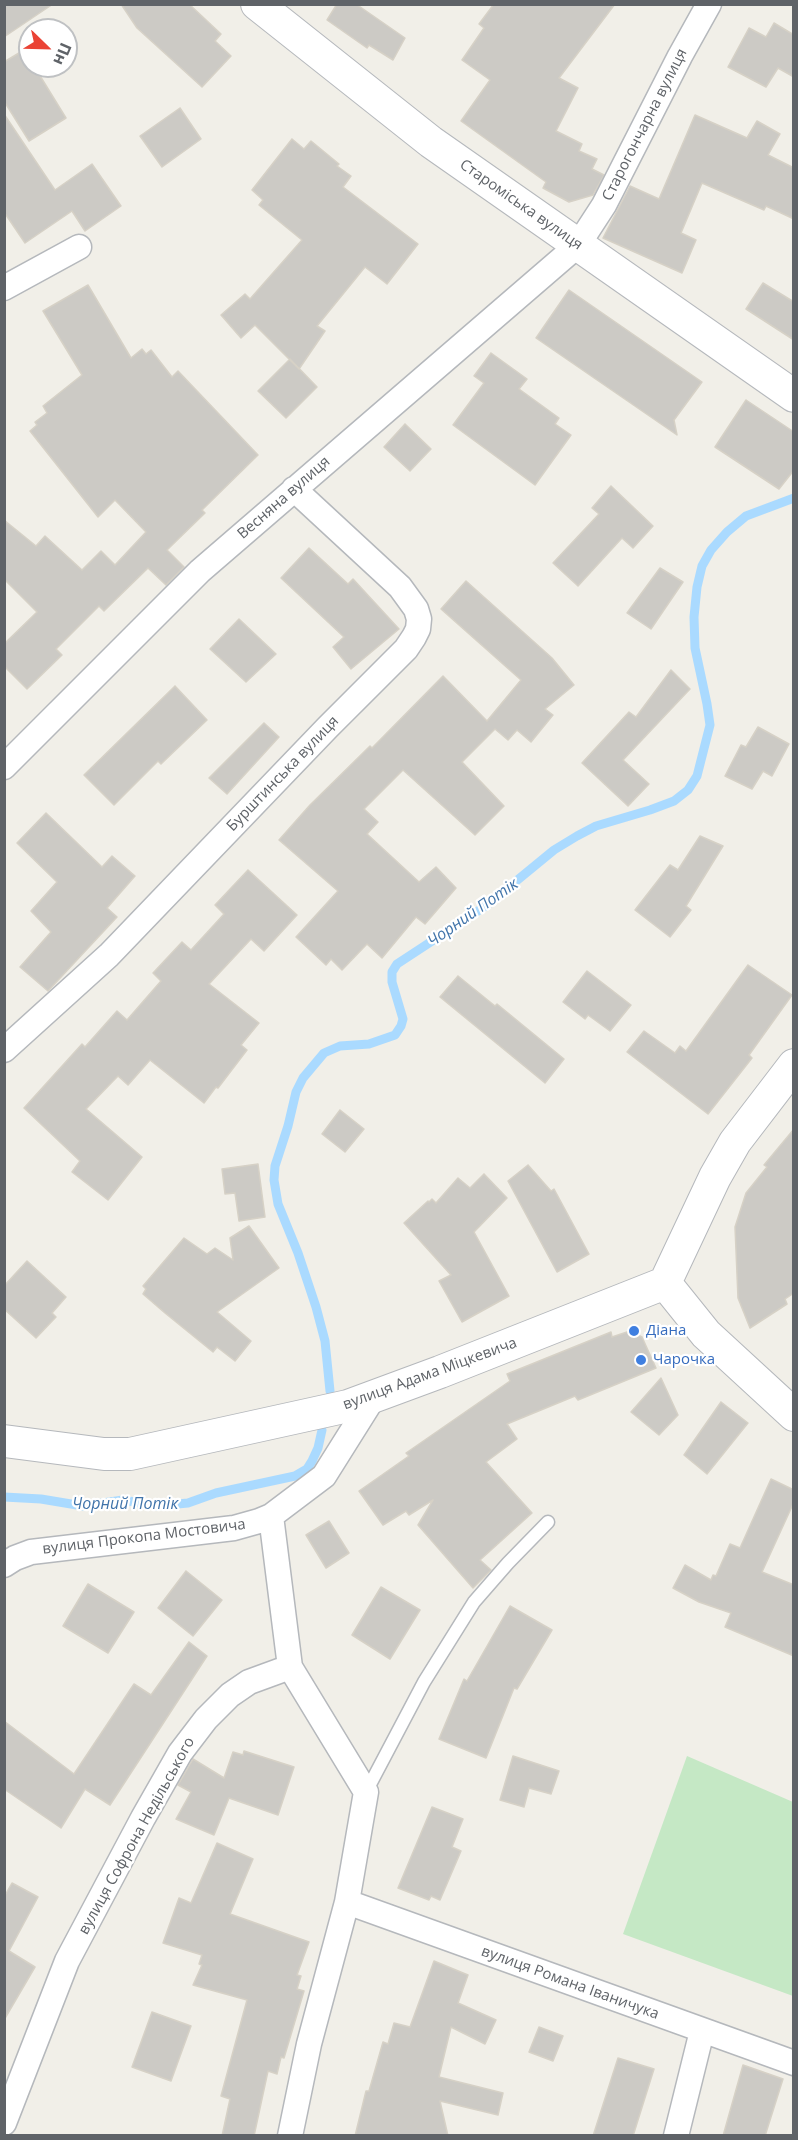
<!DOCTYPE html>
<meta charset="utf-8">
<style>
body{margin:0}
#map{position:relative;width:798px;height:2140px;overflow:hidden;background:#f1efe8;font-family:"Open Sans",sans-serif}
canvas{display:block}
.frame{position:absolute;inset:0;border:6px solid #5f6368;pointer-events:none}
.north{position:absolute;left:18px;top:18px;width:60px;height:60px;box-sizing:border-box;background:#fff;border:2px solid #bfc1c3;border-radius:50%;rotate:113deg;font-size:16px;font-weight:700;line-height:24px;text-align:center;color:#5f6368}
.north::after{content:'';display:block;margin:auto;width:21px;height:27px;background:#ea4335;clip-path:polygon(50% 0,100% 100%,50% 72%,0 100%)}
</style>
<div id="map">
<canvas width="798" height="2140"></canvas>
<div class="frame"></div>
<div class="north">Пн</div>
</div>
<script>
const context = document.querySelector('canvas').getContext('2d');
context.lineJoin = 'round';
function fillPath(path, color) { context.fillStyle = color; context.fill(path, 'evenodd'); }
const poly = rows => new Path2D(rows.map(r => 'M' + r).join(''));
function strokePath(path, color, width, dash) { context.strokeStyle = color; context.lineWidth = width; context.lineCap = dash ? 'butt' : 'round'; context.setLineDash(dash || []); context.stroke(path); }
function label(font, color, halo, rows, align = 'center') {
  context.font = font + ' "Open Sans",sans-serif'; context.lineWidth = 4.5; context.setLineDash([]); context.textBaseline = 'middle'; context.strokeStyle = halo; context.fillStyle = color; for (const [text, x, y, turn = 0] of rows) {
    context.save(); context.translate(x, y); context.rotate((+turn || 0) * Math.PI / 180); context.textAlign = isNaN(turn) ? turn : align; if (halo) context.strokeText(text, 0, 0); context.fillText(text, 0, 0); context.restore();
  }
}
fillPath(poly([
 [687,1756,793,1802,793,1996,623,1934]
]), '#c5e8c5');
strokePath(poly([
 [330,1391,325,1341,316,1307,298,1253,278,1204,274,1180,275,1166,288,1126,296,1092,303,1078,324,1053,340,1046,369,1044,395,1035,401,1026,403,1019,392,982,392,972,397,964,487,905,554,850,577,836,596,826,650,810,674,801,688,790,697,776,710,725,707,704,695,648,694,617,697,587,702,566,711,550,727,532,746,516,794,498],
 [4,1497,41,1499,83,1506,123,1500,157,1506,188,1503,216,1493,295,1476,307,1469,312,1461,318,1448,322,1430]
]), '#aadaff', 9);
const building = poly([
 [4,4,53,4,4,37,4,4],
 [121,4,189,4,221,34,215,41,231,56,202,87,137,28,121,4],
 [337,4,356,4,405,38,393,60,369,45,367,48,327,20,337,4],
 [494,4,615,4,559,78,578,88,556,131,582,144,579,151,597,159,592,169,604,175,593,195,569,202,543,188,546,182,461,121,490,80,462,60,484,28,479,24,494,4],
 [774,23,794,35,794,77,778,68,766,87,728,67,749,28,766,37,774,23],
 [24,50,30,59,30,66,34,66,66,118,29,141,4,101,4,62,24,50],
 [180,108,201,139,162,167,140,136,180,108],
 [4,114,55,190,92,164,121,206,85,231,72,211,25,243,4,212,4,114],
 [695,115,747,138,757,121,780,134,768,155,794,168,794,219,766,206,764,210,702,183,681,233,696,240,682,273,603,238,630,186,659,199,695,115],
 [292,139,304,149,311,141,339,164,337,166,351,176,343,187,418,244,387,284,365,267,317,326,325,331,299,369,255,325,241,338,221,315,245,294,250,299,302,240,259,205,263,200,252,190,292,139],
 [763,283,794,302,794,340,746,309,763,283],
 [88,285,131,358,142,349,146,354,151,350,172,377,178,371,258,455,202,510,205,513,167,550,184,567,166,585,148,568,104,611,99,606,56,649,62,655,27,689,4,666,4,644,37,612,4,579,4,520,36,546,45,536,82,570,101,551,115,565,146,532,115,500,98,517,30,431,37,425,35,422,47,413,43,406,82,375,43,311,88,285],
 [569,290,702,382,674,420,677,435,536,338,569,290],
 [491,353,527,379,519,389,559,418,555,424,571,435,535,485,453,425,484,383,474,376,491,353],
 [290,359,317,387,286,418,258,391,290,359],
 [746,400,794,432,794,470,779,489,715,447,746,400],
 [405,424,431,449,410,471,384,447,405,424],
 [611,486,653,526,633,548,622,538,578,586,553,563,599,514,592,508,611,486],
 [309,548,348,584,353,579,399,629,351,669,333,647,344,637,281,578,309,548],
 [660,568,683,582,651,629,627,613,660,568],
 [466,581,552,658,574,685,545,709,553,715,531,742,517,730,508,740,495,729,462,762,504,806,475,835,403,770,364,809,378,822,367,834,419,882,436,867,456,888,425,924,416,917,382,958,367,944,342,970,331,959,326,965,296,937,338,891,279,840,310,805,370,746,372,748,443,676,487,721,521,680,441,609,466,581],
 [239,619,276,654,246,682,210,649,239,619],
 [671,670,690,689,623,760,649,784,628,806,582,763,629,712,636,717,671,670],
 [175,686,207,720,161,764,158,761,114,805,84,775,175,686],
 [264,723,279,737,227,794,209,778,264,723],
 [758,727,789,744,772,776,763,771,752,789,725,776,741,745,746,747,758,727],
 [46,813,102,867,112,856,135,876,107,908,117,917,48,991,20,967,51,932,31,911,57,882,17,843,46,813],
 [700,836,723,846,686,906,691,910,670,937,635,910,670,865,678,870,700,836],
 [248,870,297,915,264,951,251,939,209,984,259,1023,241,1045,247,1050,218,1088,216,1087,204,1103,150,1060,128,1085,118,1076,86,1109,142,1157,108,1200,72,1172,80,1161,24,1108,82,1044,85,1047,117,1011,127,1020,161,981,153,973,182,942,191,950,224,914,215,905,248,870],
 [748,965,792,995,749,1055,752,1058,708,1114,627,1052,644,1031,675,1053,680,1046,686,1051,748,965],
 [587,971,631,1005,610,1031,588,1015,585,1019,563,1002,587,971],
 [458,976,495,1006,497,1004,564,1059,545,1083,440,997,458,976],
 [340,1110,364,1129,345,1152,322,1134,340,1110],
 [794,1129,794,1293,785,1299,787,1304,750,1328,738,1298,735,1227,746,1193,767,1167,764,1165,794,1129],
 [258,1164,265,1217,239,1221,235,1193,225,1194,222,1169,258,1164],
 [528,1165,551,1191,554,1189,589,1254,557,1272,508,1181,528,1165],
 [484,1174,507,1198,474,1232,509,1296,462,1322,439,1281,451,1275,404,1223,428,1201,429,1202,432,1199,436,1203,458,1178,470,1188,484,1174],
 [249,1226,279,1268,217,1312,251,1341,235,1361,217,1347,213,1352,165,1313,143,1294,146,1289,143,1286,184,1238,207,1254,215,1248,233,1260,230,1238,249,1226],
 [27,1261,66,1297,52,1313,56,1317,36,1338,4,1309,4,1286,27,1261],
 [630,1331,642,1337,656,1368,578,1400,575,1396,507,1424,517,1439,486,1462,532,1513,480,1560,491,1570,473,1588,418,1525,433,1500,409,1515,406,1511,383,1525,359,1491,409,1456,406,1453,510,1381,507,1374,611,1332,612,1337,630,1331],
 [661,1378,678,1415,659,1435,631,1412,661,1378],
 [721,1402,748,1423,707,1474,684,1455,721,1402],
 [771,1479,794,1490,794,1502,762,1572,794,1585,794,1656,725,1627,731,1613,699,1602,673,1588,685,1565,711,1580,713,1575,716,1576,730,1544,740,1548,771,1479],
 [329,1521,349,1553,326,1568,306,1535,329,1521],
 [186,1571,222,1600,193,1636,158,1608,186,1571],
 [88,1584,134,1612,108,1653,63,1626,88,1584],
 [381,1587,420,1610,390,1659,352,1635,381,1587],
 [510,1606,552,1630,517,1689,514,1688,486,1758,439,1739,464,1679,467,1681,510,1606],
 [189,1642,207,1656,110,1805,85,1789,61,1828,4,1789,4,1721,74,1774,134,1684,151,1695,189,1642],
 [244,1751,294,1767,278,1815,229,1798,214,1835,176,1819,191,1792,178,1785,193,1759,224,1778,233,1752,243,1755,244,1751],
 [513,1756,559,1771,551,1794,529,1788,524,1807,500,1800,513,1756],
 [432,1807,463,1819,452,1847,461,1851,440,1900,431,1896,429,1900,398,1888,432,1807],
 [217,1843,253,1859,230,1914,309,1942,297,1975,301,1976,297,1989,304,1991,284,2058,281,2057,277,2074,268,2071,254,2136,222,2136,230,2099,221,2096,247,2000,193,1985,202,1965,199,1964,202,1955,163,1943,179,1898,191,1903,217,1843],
 [12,1883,38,1897,9,1951,35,1967,4,2020,4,1897,12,1883],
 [434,1961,468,1975,458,2003,496,2020,485,2044,451,2027,439,2077,503,2093,498,2115,440,2101,448,2136,355,2136,366,2091,369,2091,383,2042,388,2044,394,2023,410,2027,434,1961],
 [152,2012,191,2026,171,2081,132,2067,152,2012],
 [539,2027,563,2036,553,2061,529,2052,539,2027],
 [618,2058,654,2069,633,2136,593,2136,618,2058],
 [743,2065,783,2079,765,2136,723,2136,743,2065]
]);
fillPath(building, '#cccac5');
strokePath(building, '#d6d1c6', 1.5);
const service = poly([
 [366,1792,424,1682,474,1602,508,1563,548,1522]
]);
const minor = poly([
 [4,288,79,247],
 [4,767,200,571,578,245,604,205,680,56,709,4],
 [4,1050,109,955,327,728,406,649,414,637,418,629,419,619,416,609,400,587,294,489],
 [4,1565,15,1558,31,1552,234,1528,259,1521,271,1516,324,1476,373,1398],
 [290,1667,366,1792,347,1902,309,2044,290,2136],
 [347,1902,794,2063],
 [4,2123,67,1961,143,1818,180,1753,206,1719,230,1695,249,1682,290,1667,271,1516],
 [676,2136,702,2031]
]);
const tertiary = poly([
 [257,4,431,142,794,396],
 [665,1283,715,1177,735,1142,794,1065],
 [665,1283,706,1334,794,1415],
 [4,1441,104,1454,130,1454,348,1406,440,1372,665,1283]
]);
strokePath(service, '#b5b8bc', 15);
strokePath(minor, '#b5b8bc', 27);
strokePath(tertiary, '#b5b8bc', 34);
strokePath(service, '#fff', 12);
strokePath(minor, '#fff', 24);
strokePath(tertiary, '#fff', 32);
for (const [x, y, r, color] of [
 [634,1331,6,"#3f7fe0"],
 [641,1360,6,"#3f7fe0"]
]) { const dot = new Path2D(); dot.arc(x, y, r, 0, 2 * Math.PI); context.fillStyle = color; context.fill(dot); strokePath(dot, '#fff', 2); }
label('15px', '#5f6368', '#fff', [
 ["Старогончарна вулиця",645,125,-63],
 ["Староміська вулиця",521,205,35],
 ["Весняна вулиця",284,498,-41],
 ["Бурштинська вулиця",283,774,-46],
 ["вулиця Адама Міцкевича",430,1374,-20],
 ["вулиця Прокопа Мостовича",144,1537,-7],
 ["вулиця Софрона Недільського",137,1836,-61],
 ["вулиця Романа Іваничука",570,1983,20]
]);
label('15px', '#366cbe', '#fff', [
 ["Діана",646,1331],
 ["Чарочка",653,1360]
], 'left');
label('italic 16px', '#4174aa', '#fff', [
 ["Чорний Потік",473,913,-35],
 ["Чорний Потік",125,1504]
]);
</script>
